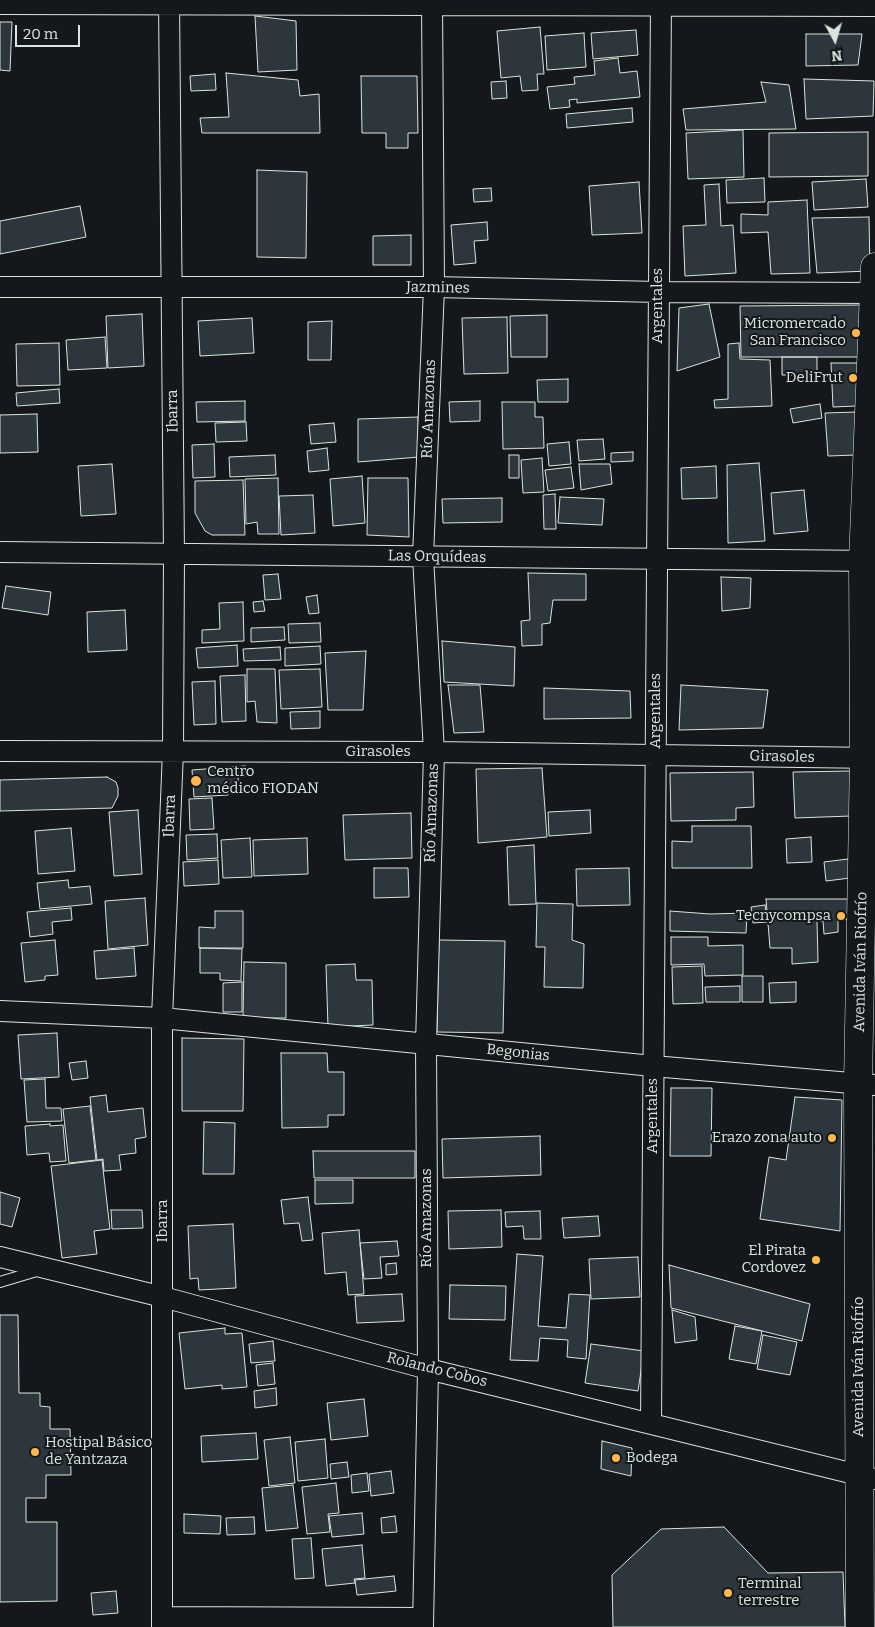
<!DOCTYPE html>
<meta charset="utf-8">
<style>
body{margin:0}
#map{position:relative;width:875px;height:1627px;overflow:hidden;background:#14181c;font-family:Bitter,serif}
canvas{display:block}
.north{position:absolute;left:810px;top:15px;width:50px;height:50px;-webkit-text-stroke:4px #14181c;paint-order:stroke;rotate:174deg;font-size:14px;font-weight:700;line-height:20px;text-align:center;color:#d8e6dc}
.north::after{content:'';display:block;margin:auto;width:18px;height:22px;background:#d8e6dc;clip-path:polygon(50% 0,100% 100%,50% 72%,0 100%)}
.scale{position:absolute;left:15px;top:25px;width:65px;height:22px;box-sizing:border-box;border:2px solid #d8e6dc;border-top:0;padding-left:6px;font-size:15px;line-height:18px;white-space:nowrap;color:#d8e6dc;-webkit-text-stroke:4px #14181c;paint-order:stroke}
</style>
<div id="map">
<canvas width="875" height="1627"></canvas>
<div class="north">N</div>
<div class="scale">20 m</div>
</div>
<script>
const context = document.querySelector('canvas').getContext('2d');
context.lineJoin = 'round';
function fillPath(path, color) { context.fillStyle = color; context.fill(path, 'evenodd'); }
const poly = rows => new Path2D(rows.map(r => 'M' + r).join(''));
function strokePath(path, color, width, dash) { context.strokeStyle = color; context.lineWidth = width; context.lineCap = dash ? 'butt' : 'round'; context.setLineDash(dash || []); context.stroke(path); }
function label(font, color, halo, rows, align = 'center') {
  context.font = font + ' Bitter,serif'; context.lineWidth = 4; context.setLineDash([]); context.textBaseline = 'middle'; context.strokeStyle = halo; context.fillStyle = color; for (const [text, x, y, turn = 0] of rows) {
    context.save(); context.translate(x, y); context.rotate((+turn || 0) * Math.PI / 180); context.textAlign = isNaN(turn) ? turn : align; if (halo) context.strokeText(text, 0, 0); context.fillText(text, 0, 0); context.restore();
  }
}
const building = poly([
 [255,16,296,21,297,70,258,72,255,16],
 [0,22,12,22,10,71,0,70,0,22],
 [540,27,544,74,537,74,538,90,522,91,520,76,501,78,497,31,540,27],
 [636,30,638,55,593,59,591,33,636,30],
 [584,33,586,67,547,70,545,36,584,33],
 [806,34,862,34,858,65,806,66,806,34],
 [618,58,620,73,637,71,640,97,577,103,577,99,569,100,570,107,550,109,547,87,575,84,574,77,595,75,594,61,618,58],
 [226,73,298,80,300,96,319,94,320,133,202,133,200,118,229,117,226,73],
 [215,74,216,90,191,91,190,76,215,74],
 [361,76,417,76,418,133,408,133,408,148,386,148,386,133,362,133,361,76],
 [804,79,874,81,873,116,806,119,804,79],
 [506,81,507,98,492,99,491,82,506,81],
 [761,82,789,85,796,129,686,130,683,109,766,102,761,82],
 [632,108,633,122,567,128,566,114,632,108],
 [743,130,744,177,688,179,686,133,743,130],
 [868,132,868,176,769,177,769,133,868,132],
 [257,170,307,172,306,258,257,257,257,170],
 [764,178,765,202,727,203,726,180,764,178],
 [866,179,868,207,814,210,812,182,866,179],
 [639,182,642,233,592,235,589,186,639,182],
 [719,184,721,226,733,225,736,273,685,276,683,226,706,225,704,185,719,184],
 [491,188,492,201,474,202,473,189,491,188],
 [807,200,810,273,771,274,768,232,741,233,741,214,768,215,768,202,807,200],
 [80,206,86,237,0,254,0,221,80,206],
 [869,217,870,271,817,273,812,218,869,217],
 [487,222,488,240,474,241,476,263,454,265,451,225,487,222],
 [411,235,411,265,373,265,373,236,411,235],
 [709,304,720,357,677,371,679,308,709,304],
 [860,305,858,357,741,357,740,306,860,305],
 [142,314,144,366,108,368,106,316,142,314],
 [547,315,547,357,511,357,510,316,547,315],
 [507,317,508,373,464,374,462,318,507,317],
 [252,318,254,353,200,356,198,321,252,318],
 [332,321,331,360,308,360,308,322,332,321],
 [105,337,107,368,68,370,66,340,105,337],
 [59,343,60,385,17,386,16,344,59,343],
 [739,343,740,359,770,360,772,406,715,408,714,400,728,399,728,344,739,343],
 [782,357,817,357,817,375,782,375,782,357],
 [831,363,858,363,856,406,833,407,831,363],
 [568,379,568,402,538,402,537,380,568,379],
 [59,389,60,403,17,406,16,393,59,389],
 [245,401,245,421,197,422,196,402,245,401],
 [480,401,480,421,450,422,449,402,480,401],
 [502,402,535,402,535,417,543,417,544,448,503,449,502,402],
 [820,404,822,418,793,423,790,409,820,404],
 [857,412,856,455,828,456,825,413,857,412],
 [37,414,38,452,0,453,0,415,37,414],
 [418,417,419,457,358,462,358,419,418,417],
 [246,422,247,441,216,442,215,423,246,422],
 [334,423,336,442,311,444,309,425,334,423],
 [603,439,605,459,579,461,577,440,603,439],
 [569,442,571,464,549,466,547,444,569,442],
 [214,444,215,477,193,478,192,445,214,444],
 [327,448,329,470,309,472,307,451,327,448],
 [633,452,633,461,611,462,611,453,633,452],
 [275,455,276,475,230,477,229,457,275,455],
 [509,455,519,455,519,478,509,478,509,455],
 [542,458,544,492,523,493,521,460,542,458],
 [759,463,765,541,728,543,727,465,759,463],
 [112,464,116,514,81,516,78,466,112,464],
 [579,464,610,464,612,484,581,490,579,464],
 [716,466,717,498,682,499,681,468,716,466],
 [571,467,574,488,548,491,545,470,571,467],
 [362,476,365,523,333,526,330,479,362,476],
 [278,478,279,534,258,534,257,522,246,524,245,479,278,478],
 [368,478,408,478,409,537,367,535,368,478],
 [243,480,245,535,212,535,205,531,195,513,195,481,243,480],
 [804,490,808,531,774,534,771,493,804,490],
 [555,494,556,529,544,529,543,495,555,494],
 [313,495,315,533,281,535,279,496,313,495],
 [560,497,604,499,602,525,558,523,560,497],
 [502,498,502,522,443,523,442,499,502,498],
 [528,573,586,574,586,600,553,600,550,623,542,624,542,645,522,646,521,621,530,620,528,573],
 [278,574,281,599,265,600,263,575,278,574],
 [721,577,751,578,750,608,722,611,721,577],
 [6,586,51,592,48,615,2,608,6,586],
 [317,595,319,613,309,614,306,597,317,595],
 [263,601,265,611,254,612,253,602,263,601],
 [243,602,244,641,202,643,202,630,220,629,219,603,243,602],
 [125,610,127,650,88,652,87,612,125,610],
 [320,623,321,642,289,643,288,624,320,623],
 [284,627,285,640,251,642,251,628,284,627],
 [442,641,515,647,514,686,444,682,442,641],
 [237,645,238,666,198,668,196,648,237,645],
 [320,646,321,664,285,666,285,648,320,646],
 [280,647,281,660,244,661,243,649,280,647],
 [366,651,363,710,328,710,325,653,366,651],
 [247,669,275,669,277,723,257,722,255,701,247,702,247,669],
 [320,669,322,707,281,709,279,670,320,669],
 [245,675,246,721,222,722,220,676,245,675],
 [215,681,216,724,194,725,192,682,215,681],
 [448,685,480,685,484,732,454,733,448,685],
 [681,685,768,690,763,728,679,730,681,685],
 [544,688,630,691,631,718,544,719,544,688],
 [320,711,320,728,291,729,290,712,320,711],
 [245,766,246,776,238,777,239,786,227,786,228,795,194,797,192,770,245,766],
 [542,768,547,837,478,843,476,769,542,768],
 [850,771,851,816,795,818,793,772,850,771],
 [753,772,754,807,736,808,736,820,671,821,670,773,753,772],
 [107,777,116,782,118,788,118,796,112,808,0,811,0,780,107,777],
 [212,798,214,829,190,830,189,799,212,798],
 [138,810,142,874,114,876,109,812,138,810],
 [590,810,591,833,549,836,548,812,590,810],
 [411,813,412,858,345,860,343,815,411,813],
 [692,826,751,826,752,868,672,868,672,841,692,842,692,826],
 [71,828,75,871,38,874,35,831,71,828],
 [217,834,218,858,187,860,186,835,217,834],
 [811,837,812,862,787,863,786,839,811,837],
 [250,838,252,877,223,878,221,840,250,838],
 [307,838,308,874,254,876,253,840,307,838],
 [534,845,536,904,509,905,507,847,534,845],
 [856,858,858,877,826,881,824,862,856,858],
 [218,860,219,884,184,886,183,862,218,860],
 [374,868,408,868,409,897,374,898,374,868],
 [629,868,630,905,577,906,576,869,629,868],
 [68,880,69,888,90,886,92,904,40,909,37,883,68,880],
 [145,898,148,945,108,949,105,901,145,898],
 [766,899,857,899,860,919,838,920,838,932,824,934,823,921,817,921,818,962,792,964,792,948,770,948,766,899],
 [537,903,573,904,572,940,584,944,583,988,544,987,545,947,536,947,537,903],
 [765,905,767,922,753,923,751,907,765,905],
 [71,908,72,920,52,922,53,934,30,937,27,912,71,908],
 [215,911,243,911,243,948,199,948,199,927,215,928,215,911],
 [670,911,710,914,747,913,746,933,670,931,670,911],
 [671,937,708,937,708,946,743,945,743,975,705,976,704,964,671,965,671,937],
 [55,940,58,975,45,976,45,980,25,982,21,943,55,940],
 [439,940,505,941,503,1033,437,1032,439,940],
 [134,948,136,976,96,979,94,951,134,948],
 [200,948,242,949,241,981,220,980,220,973,200,973,200,948],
 [244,962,286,963,286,1018,243,1018,244,962],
 [355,964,356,980,372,980,373,1025,328,1027,326,965,355,964],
 [702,966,703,1003,673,1004,672,967,702,966],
 [742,976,763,976,763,1002,742,1002,742,976],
 [242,982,242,1012,223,1012,223,983,242,982],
 [796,982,796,1002,770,1003,769,983,796,982],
 [740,986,740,1002,706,1002,705,987,740,986],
 [57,1033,59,1077,21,1079,18,1035,57,1033],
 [182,1038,244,1039,243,1111,182,1111,182,1038],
 [281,1053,327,1053,328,1072,344,1072,344,1115,328,1115,328,1127,282,1128,281,1053],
 [86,1061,88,1078,72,1080,69,1063,86,1061],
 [45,1079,46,1108,61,1108,62,1121,27,1122,24,1080,45,1079],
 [671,1088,712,1088,711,1156,670,1156,671,1088],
 [106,1095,108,1112,143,1108,146,1137,135,1139,136,1153,119,1155,121,1170,104,1171,103,1159,97,1160,90,1097,106,1095],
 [795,1097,842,1100,840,1231,760,1219,769,1157,786,1160,795,1097],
 [90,1106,96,1160,69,1163,63,1109,90,1106],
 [204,1122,235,1123,234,1174,203,1174,204,1122],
 [50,1124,50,1126,63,1125,66,1161,50,1162,49,1153,27,1155,25,1126,50,1124],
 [540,1136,541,1175,443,1178,442,1139,540,1136],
 [313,1151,415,1151,415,1178,314,1178,313,1151],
 [102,1160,110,1229,94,1231,97,1254,62,1258,51,1166,102,1160],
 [315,1180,353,1180,353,1203,315,1204,315,1180],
 [0,1192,20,1198,12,1227,0,1224,0,1192],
 [308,1197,313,1240,302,1241,299,1223,284,1224,281,1200,308,1197],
 [111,1210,142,1210,143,1228,112,1229,111,1210],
 [501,1210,502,1247,449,1249,448,1211,501,1210],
 [540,1211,541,1239,524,1239,523,1226,506,1227,505,1212,540,1211],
 [598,1216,600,1236,564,1238,562,1218,598,1216],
 [233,1224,236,1288,199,1290,198,1278,190,1279,188,1226,233,1224],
 [359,1230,364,1294,348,1295,346,1272,325,1274,322,1233,359,1230],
 [397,1241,399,1256,380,1257,382,1278,364,1279,360,1243,397,1241],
 [517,1254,543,1256,538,1326,566,1328,569,1294,590,1295,586,1359,567,1357,568,1340,540,1338,538,1361,510,1360,517,1254],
 [638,1257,640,1297,591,1299,589,1259,638,1257],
 [396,1263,397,1274,386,1275,386,1264,396,1263],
 [669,1265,810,1304,802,1341,671,1308,669,1265],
 [450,1285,506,1286,505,1320,449,1319,450,1285],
 [402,1294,404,1321,357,1323,355,1296,402,1294],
 [672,1310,695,1317,697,1340,675,1343,672,1310],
 [0,1315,18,1315,19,1393,40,1393,40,1406,50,1407,50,1429,70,1429,71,1475,46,1475,46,1498,26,1498,26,1522,57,1522,57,1601,0,1602,0,1315],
 [735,1326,762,1331,756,1364,729,1359,735,1326],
 [225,1328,225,1334,242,1333,247,1387,222,1389,222,1385,185,1389,179,1333,225,1328],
 [763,1335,797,1342,790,1375,757,1369,763,1335],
 [273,1341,275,1361,251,1363,249,1344,273,1341],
 [591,1344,644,1351,638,1391,585,1383,591,1344],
 [273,1363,275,1384,258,1386,256,1365,273,1363],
 [276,1388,277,1405,255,1408,254,1391,276,1388],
 [364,1399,368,1436,331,1440,327,1403,364,1399],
 [256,1433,258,1459,202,1462,201,1436,256,1433],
 [290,1437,295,1483,269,1486,264,1440,290,1437],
 [325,1439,328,1478,298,1481,295,1442,325,1439],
 [602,1441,632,1448,631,1476,601,1469,602,1441],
 [347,1462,349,1477,331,1479,330,1464,347,1462],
 [391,1471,394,1493,371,1496,369,1474,391,1471],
 [367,1473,369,1491,352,1493,351,1475,367,1473],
 [336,1483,339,1513,328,1514,330,1532,307,1534,302,1487,336,1483],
 [293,1485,298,1528,266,1531,262,1488,293,1485],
 [362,1513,364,1534,332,1537,329,1516,362,1513],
 [184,1514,221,1516,220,1534,184,1533,184,1514],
 [395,1516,397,1532,382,1533,381,1518,395,1516],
 [254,1517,255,1534,227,1535,226,1518,254,1517],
 [724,1527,768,1573,843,1572,845,1627,613,1627,612,1575,661,1529,724,1527],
 [311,1538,314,1578,295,1579,292,1539,311,1538],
 [362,1545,365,1578,354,1579,355,1583,326,1586,322,1549,362,1545],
 [394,1576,396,1591,357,1595,355,1580,394,1576],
 [116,1591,118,1613,93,1615,91,1593,116,1591]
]);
fillPath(building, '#2c363c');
strokePath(building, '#d8e6dc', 1);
const lane = poly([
 [0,1282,40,1270]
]);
const street = poly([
 [0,4,875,6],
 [0,287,434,287,659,292,875,293],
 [0,552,875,561],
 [0,751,434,752,875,758],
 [0,1011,162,1018,653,1066,875,1085],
 [0,1257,163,1297,428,1369,875,1479],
 [651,1423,661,0],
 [162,1617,423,1618],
 [162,1627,162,1018,173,751,174,554,169,0],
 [423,1627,428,1369,426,1044,434,752,423,557,434,287,432,0]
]);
const secondary = poly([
 [860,1627,858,1084,864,758,863,561,875,267]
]);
strokePath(lane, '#d8e6dc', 12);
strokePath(street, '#d8e6dc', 22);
strokePath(secondary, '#d8e6dc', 29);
strokePath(lane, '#14181c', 10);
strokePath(street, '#14181c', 20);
strokePath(secondary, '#14181c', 28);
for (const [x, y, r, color] of [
 [856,333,5,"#ffb74d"],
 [853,378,5,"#ffb74d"],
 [196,781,6,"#ffb74d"],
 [841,916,5,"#ffb74d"],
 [832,1138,5,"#ffb74d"],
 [816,1260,5,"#ffb74d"],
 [35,1452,5,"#ffb74d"],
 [616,1458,5,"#ffb74d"],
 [728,1593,5,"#ffb74d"]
]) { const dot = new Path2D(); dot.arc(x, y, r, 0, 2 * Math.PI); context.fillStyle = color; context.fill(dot); strokePath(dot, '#14181c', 2); }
label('15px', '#d8e6dc', '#14181c', [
 ["Jazmines",438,288,1],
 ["Argentales",658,306,-90],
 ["Río Amazonas",429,409,-88],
 ["Ibarra",173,411,-91],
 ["Las Orquídeas",437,557,1],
 ["Argentales",656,711,-90],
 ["Girasoles",378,752],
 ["Girasoles",782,757,1],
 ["Río Amazonas",432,813,-88],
 ["Ibarra",170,816,-88],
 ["Avenida Iván Riofrío",861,962,-89],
 ["Begonias",518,1053,6],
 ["Argentales",653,1116,-90],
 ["Río Amazonas",427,1218,-90],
 ["Ibarra",163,1221,-90],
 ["Avenida Iván Riofrío",859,1367,-90],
 ["Rolando Cobos",437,1370,14]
]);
label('15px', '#d8e6dc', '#14181c', [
 ["Micromercado",846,324],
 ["San Francisco",846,341],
 ["DeliFrut",843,378],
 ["Centro",207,772,"left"],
 ["médico FIODAN",207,789,"left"],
 ["Tecnycompsa",831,916],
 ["Erazo zona auto",822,1138],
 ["El Pirata",806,1251],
 ["Cordovez",806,1268],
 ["Hostipal Básico",45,1443,"left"],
 ["de Yantzaza",45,1460,"left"],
 ["Bodega",626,1458,"left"],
 ["Terminal",738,1584,"left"],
 ["terrestre",738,1601,"left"]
], 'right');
</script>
